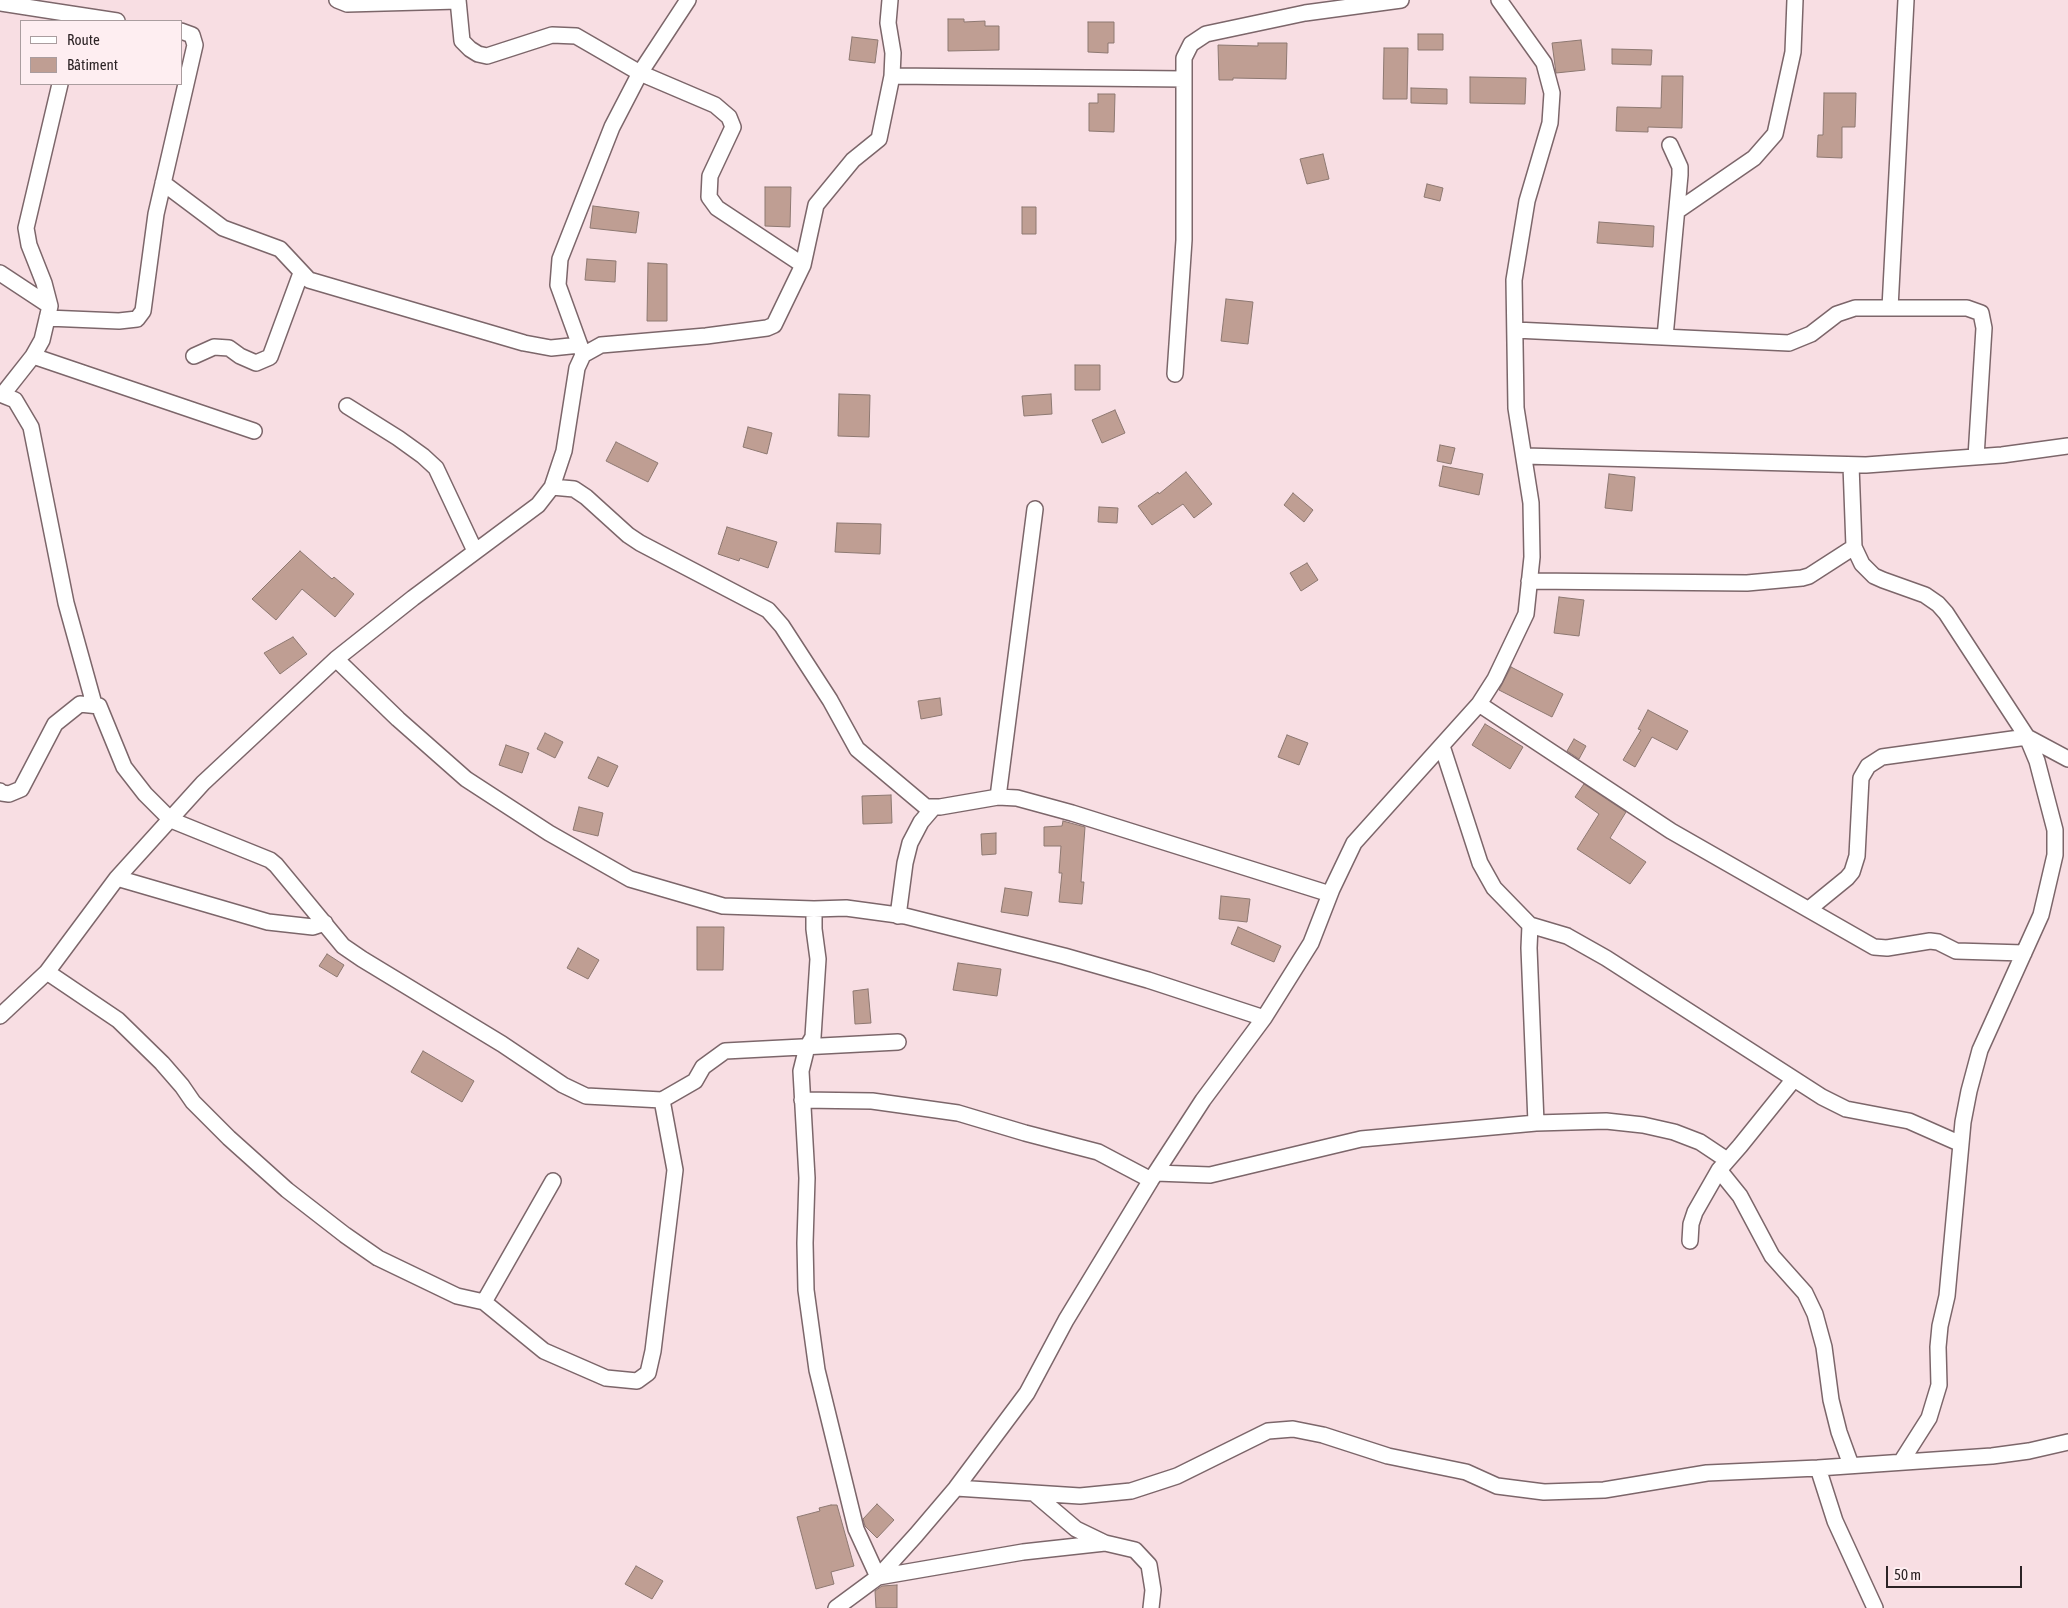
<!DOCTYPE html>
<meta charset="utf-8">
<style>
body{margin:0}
#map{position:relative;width:2068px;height:1608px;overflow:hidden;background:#f8dee3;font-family:"Asap Condensed",sans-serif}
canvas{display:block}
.legend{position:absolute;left:20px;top:20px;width:162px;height:65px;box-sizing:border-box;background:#feeef1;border:1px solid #aa9d9f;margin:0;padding:6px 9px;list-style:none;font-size:15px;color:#2c2325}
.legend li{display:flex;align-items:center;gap:10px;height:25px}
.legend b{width:25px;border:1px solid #aa9d9f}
.scale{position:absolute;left:1886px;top:1566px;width:136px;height:22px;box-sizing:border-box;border:2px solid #2c2325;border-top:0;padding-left:6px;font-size:15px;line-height:18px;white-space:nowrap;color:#2c2325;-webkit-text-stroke:4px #feeef1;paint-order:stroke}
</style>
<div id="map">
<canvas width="2068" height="1608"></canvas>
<ul class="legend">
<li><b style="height:6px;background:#fff"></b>Route</li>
<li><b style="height:14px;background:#bf9e93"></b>Bâtiment</li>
</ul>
<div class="scale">50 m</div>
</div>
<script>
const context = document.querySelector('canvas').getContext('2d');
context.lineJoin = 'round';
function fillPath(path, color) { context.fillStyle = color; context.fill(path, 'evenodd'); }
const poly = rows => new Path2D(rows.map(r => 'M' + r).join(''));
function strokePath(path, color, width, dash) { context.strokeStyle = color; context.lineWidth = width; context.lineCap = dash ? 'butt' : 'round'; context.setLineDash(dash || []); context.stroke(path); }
const building = poly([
 [948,19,964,19,964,22,985,21,985,26,999,26,999,50,948,51,948,19],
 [1088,22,1114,22,1114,43,1108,43,1108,53,1088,52,1088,22],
 [1418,34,1443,34,1443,50,1418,50,1418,34],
 [852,37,878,40,875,63,849,60,852,37],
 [1581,40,1585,70,1556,73,1552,43,1581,40],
 [1258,43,1287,43,1286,79,1233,78,1233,80,1219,80,1218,45,1258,46,1258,43],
 [1384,48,1408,48,1407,99,1383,99,1384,48],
 [1612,49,1652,50,1651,65,1612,64,1612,49],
 [1662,76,1683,76,1682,128,1648,127,1648,132,1616,131,1617,107,1661,108,1662,76],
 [1470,77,1526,78,1525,104,1470,103,1470,77],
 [1411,88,1447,89,1447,104,1411,103,1411,88],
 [1824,93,1856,93,1855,127,1842,127,1842,158,1817,157,1818,135,1823,135,1824,93],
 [1098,94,1115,94,1114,132,1089,131,1089,103,1098,103,1098,94],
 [1323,154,1329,179,1307,184,1300,159,1323,154],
 [1427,184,1443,188,1440,201,1424,197,1427,184],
 [765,187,791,187,790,227,765,226,765,187],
 [593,206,639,212,636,233,590,228,593,206],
 [1022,207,1036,207,1036,234,1022,234,1022,207],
 [1599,222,1654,226,1653,247,1597,243,1599,222],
 [587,259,616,261,615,282,585,280,587,259],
 [648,263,667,264,667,321,647,321,648,263],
 [1226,299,1253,302,1248,344,1221,341,1226,299],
 [1075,365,1100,365,1100,390,1075,390,1075,365],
 [839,394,870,395,869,437,838,436,839,394],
 [1051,394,1052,414,1024,416,1022,396,1051,394],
 [1115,410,1125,433,1102,443,1092,420,1115,410],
 [748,427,772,433,767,454,743,447,748,427],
 [616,442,658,463,648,482,606,461,616,442],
 [1440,445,1455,448,1451,464,1437,461,1440,445],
 [1443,466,1483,474,1479,495,1439,486,1443,466],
 [1186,472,1212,504,1194,518,1183,504,1152,525,1138,506,1158,492,1159,494,1186,472],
 [1609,474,1635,477,1632,511,1605,508,1609,474],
 [1293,493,1313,510,1304,522,1284,505,1293,493],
 [1099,507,1118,508,1117,523,1098,522,1099,507],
 [837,523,881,524,880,554,835,552,837,523],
 [727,527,777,542,768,568,740,558,739,561,718,554,727,527],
 [300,551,332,579,334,577,354,594,335,617,302,589,276,620,252,599,300,551],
 [1307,563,1318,580,1301,591,1290,573,1307,563],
 [1559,597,1584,600,1579,636,1554,633,1559,597],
 [293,637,307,654,280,674,264,653,293,637],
 [1511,667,1563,694,1552,717,1499,690,1511,667],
 [940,698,942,715,921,719,918,701,940,698],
 [1648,710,1688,731,1677,750,1652,737,1635,767,1623,760,1641,730,1638,729,1648,710],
 [1485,724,1523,747,1510,769,1472,745,1485,724],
 [545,733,563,742,555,758,537,749,545,733],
 [1287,735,1308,743,1299,765,1278,757,1287,735],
 [1574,739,1586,746,1579,759,1567,751,1574,739],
 [506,745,529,753,522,773,499,765,506,745],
 [598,757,618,766,608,787,588,778,598,757],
 [1584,784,1626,812,1610,838,1646,862,1630,884,1577,849,1599,814,1575,797,1584,784],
 [891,795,892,823,863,824,862,796,891,795],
 [579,807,603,813,598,836,573,830,579,807],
 [1063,821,1085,827,1081,882,1084,882,1082,904,1059,902,1062,873,1059,873,1061,846,1044,846,1044,827,1062,826,1063,821],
 [996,833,996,854,982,855,981,834,996,833],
 [1005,888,1032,892,1028,916,1001,912,1005,888],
 [1221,896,1250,899,1247,922,1219,919,1221,896],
 [697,927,724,927,723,970,697,970,697,927],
 [1238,927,1281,946,1274,962,1231,944,1238,927],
 [578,948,599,960,588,979,567,968,578,948],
 [327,954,344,965,337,977,319,966,327,954],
 [958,963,1001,969,997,996,953,990,958,963],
 [868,989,871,1023,855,1024,853,991,868,989],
 [423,1051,474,1081,462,1102,411,1072,423,1051],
 [877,1504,894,1520,877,1538,865,1526,863,1519,877,1504],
 [831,1505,837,1505,854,1566,831,1572,834,1584,816,1589,797,1517,820,1511,819,1508,831,1505],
 [636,1566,663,1581,652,1599,625,1584,636,1566],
 [897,1585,897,1608,876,1608,875,1591,882,1586,897,1585]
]);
fillPath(building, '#bf9e93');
strokePath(building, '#8d7871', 1);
const minor = poly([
 [337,0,347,4,458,1],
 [458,0,462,41,470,49,478,54,487,56,552,35,576,36,640,73,715,105,729,117,733,127,710,176,709,197,717,208,803,265],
 [0,3,117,21],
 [892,76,1184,79],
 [163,183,223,228,280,249,309,280,524,343,551,348,580,345],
 [1677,211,1754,158,1775,134,1793,52,1795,0],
 [0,273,50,306],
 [1890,308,1906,0],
 [47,318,119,321,137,319,143,311,156,214,195,45,192,35,181,31],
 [1515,330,1789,343,1811,334,1837,314,1855,308,1967,308,1981,313,1984,328,1976,457],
 [1665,337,1680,175,1680,167,1670,145],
 [583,354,558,285,560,259,612,127,640,73,688,0],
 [33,356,254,431],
 [194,356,214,347,229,348,240,356,256,363,270,357,301,273],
 [1175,374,1184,240,1184,58,1191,44,1206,34,1305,13,1401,0],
 [0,394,15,400,31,427,66,603,94,704],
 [3,394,33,356,42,340,50,306,44,283,29,245,26,228,60,84],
 [347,406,398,438,423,456,436,468,475,551],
 [1524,456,1866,465,2002,455,2068,446],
 [1851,465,1854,547,1862,564,1874,576,1883,580,1925,595,1938,604,1946,613,2027,737,2037,761,2055,830,2055,855,2041,915,1980,1050,1969,1091,1963,1122,1947,1296,1940,1326,1938,1347,1939,1385,1929,1418,1901,1462],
 [552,487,574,489,586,497,628,535,640,543,768,610,782,626,830,700,857,749,926,807,940,807,998,797,1017,798,1072,813,1330,894],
 [1529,581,1747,583,1802,578,1809,576,1854,547],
 [336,659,398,719,466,779,549,833,630,879,723,906,814,909,846,908,905,916,1064,956,1148,980,1264,1018],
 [1479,704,1671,831,1874,947,1887,948,1930,941,1938,942,1956,951,2024,953],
 [1442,746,1480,863,1494,888,1530,925,1567,936,1606,958,1822,1097,1846,1109,1909,1121,1961,1144],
 [0,791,2,793,9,794,21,789,55,724,80,704,99,706,124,767,145,794,171,820,270,860,276,865,343,946,362,959,502,1044,563,1085,586,1096,662,1100,695,1081,703,1067,725,1051,898,1042],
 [998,797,1035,509],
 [117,878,268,922,313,927,325,923],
 [814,909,814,929,818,959,813,1037,807,1047,801,1071,807,1178,805,1243,806,1290,817,1370,856,1529,878,1577,1023,1552,1105,1543],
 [1809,909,1847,878,1852,872,1857,856,1861,778,1868,766,1882,757,2027,737,2068,759],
 [898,916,905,863,910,843,921,822,933,808],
 [1530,925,1529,948,1536,1123],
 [47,972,118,1020,162,1063,182,1086,193,1102,229,1138,287,1190,345,1235,378,1258,457,1296,484,1302,544,1351,606,1378,637,1381,648,1373,653,1351,675,1170,662,1100],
 [0,1016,47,972,117,878,203,783,336,659,413,598,538,505,552,487,564,451,577,368,583,355,601,345,706,336,767,328,774,325,803,265,816,205,853,160,879,139,892,76,893,53,888,23,890,0],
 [802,1100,872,1101,958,1113,1025,1133,1098,1152,1151,1180],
 [1719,1170,1740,1196,1772,1256,1805,1293,1815,1314,1824,1347,1831,1400,1839,1432,1851,1465],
 [1156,1173,1210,1175,1361,1139,1536,1123,1606,1121,1643,1125,1674,1132,1700,1142,1727,1160],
 [1690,1241,1691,1224,1695,1212,1719,1170,1740,1146,1794,1079],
 [484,1302,553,1181],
 [1818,1468,1992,1456,2029,1451,2068,1442],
 [956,1488,1080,1496,1131,1491,1177,1476,1268,1431,1293,1429,1323,1435,1388,1456,1466,1472,1497,1486,1544,1492,1604,1490,1707,1473,1818,1468,1835,1521,1875,1608],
 [1036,1495,1076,1529,1105,1543,1135,1550,1149,1565,1153,1590,1151,1608],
 [836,1608,878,1577,916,1535,956,1488,1027,1393,1066,1320,1151,1180,1203,1100,1264,1018,1311,943,1332,889,1354,843,1479,704,1495,679,1526,614,1532,557,1531,503,1516,408,1514,280,1527,201,1550,123,1552,93,1544,63,1499,0]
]);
strokePath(minor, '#7c666a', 18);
strokePath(minor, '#fff', 15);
</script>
